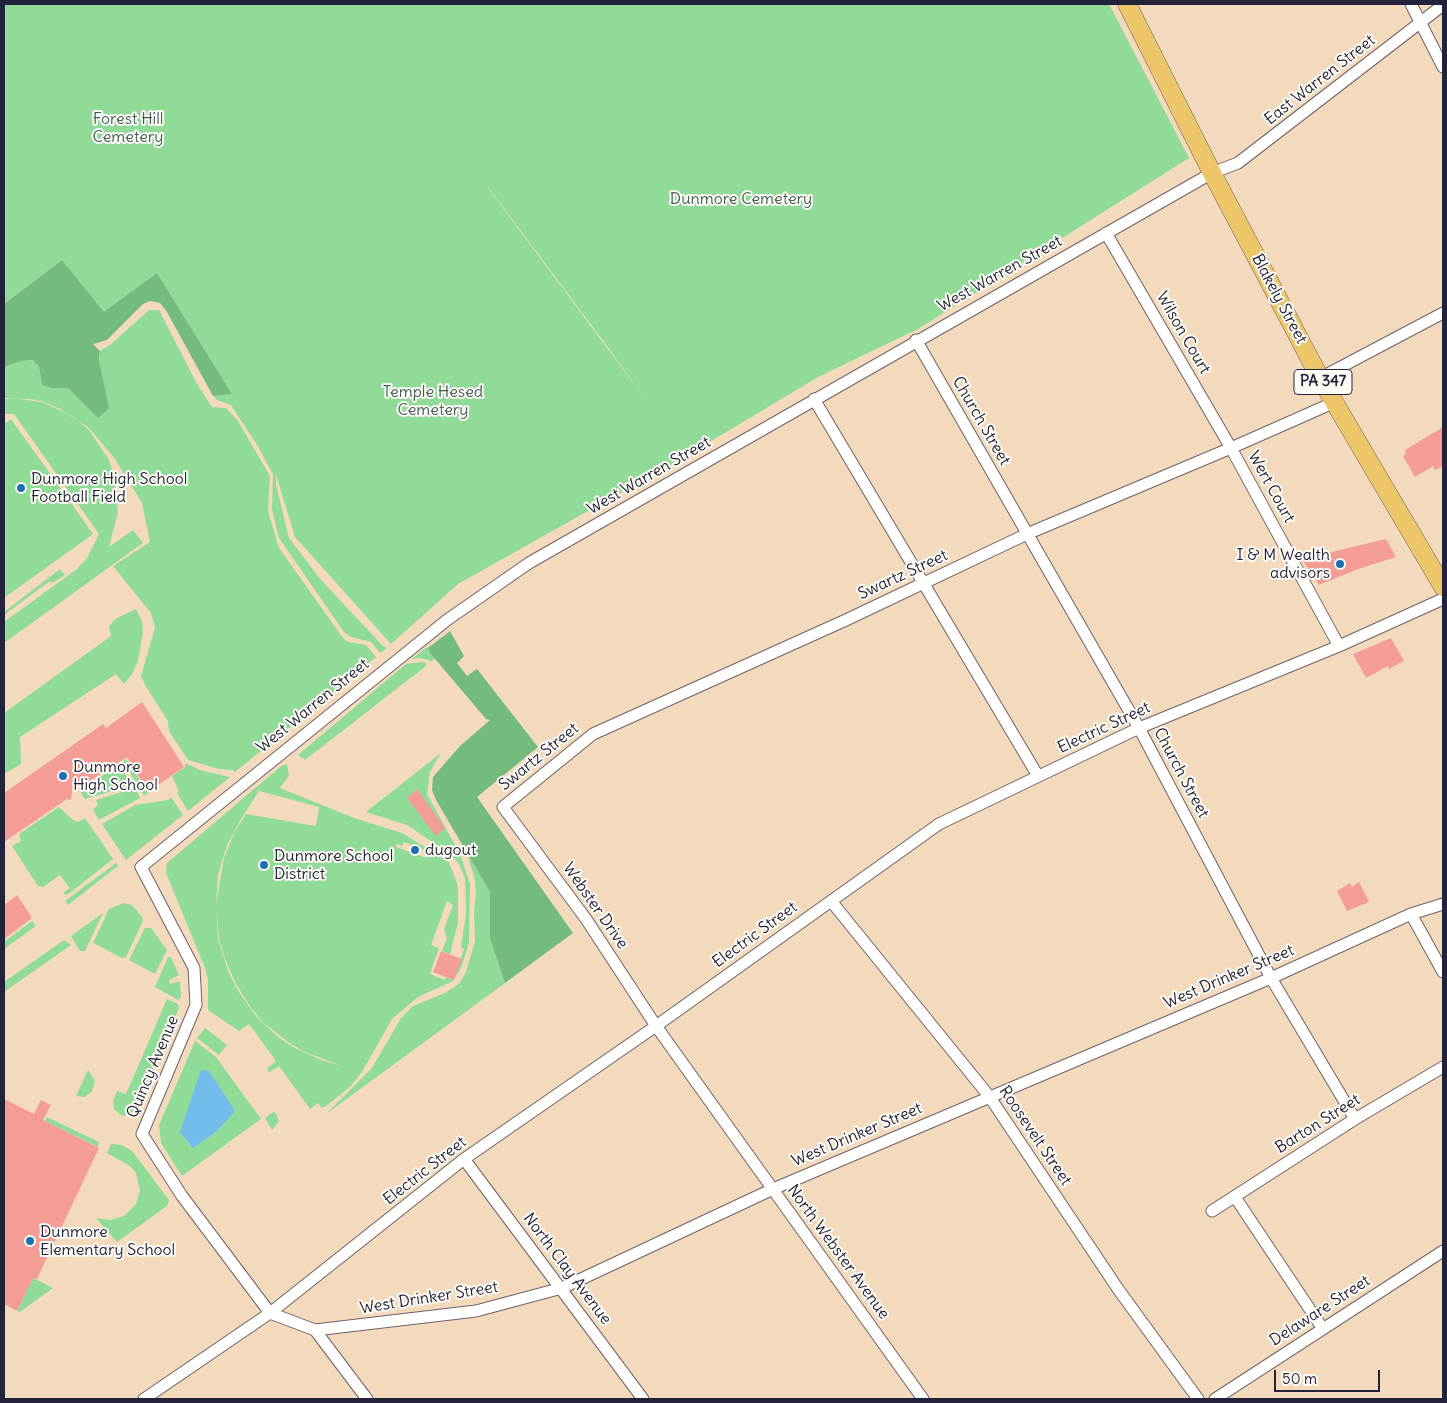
<!DOCTYPE html>
<style>
body{margin:0}
#map{position:relative;width:1447px;height:1403px;overflow:hidden;background:#f4dabd;font-family:Delius,sans-serif}
canvas{display:block}
.frame{position:absolute;inset:0;border:5px solid #22223b;pointer-events:none}
.scale{position:absolute;left:1274px;top:1370px;width:106px;height:22px;box-sizing:border-box;border:2px solid #22223b;border-top:0;padding-left:6px;font-size:15px;line-height:18px;white-space:nowrap;color:#22223b;-webkit-text-stroke:4px #fdfcf7;paint-order:stroke}
</style>
<div id="map">
<canvas width="1447" height="1403"></canvas>
<div class="frame"></div>
<div class="scale">50 m</div>
</div>
<script>
const context = document.querySelector('canvas').getContext('2d');
context.lineJoin = 'round';
function fillPath(path, color) { context.fillStyle = color; context.fill(path, 'evenodd'); }
const poly = rows => new Path2D(rows.map(r => 'M' + r).join(''));
function strokePath(path, color, width, dash) { context.strokeStyle = color; context.lineWidth = width; context.lineCap = dash ? 'butt' : 'round'; context.setLineDash(dash || []); context.stroke(path); }
function label(font, color, halo, rows, align = 'center') {
  context.font = font + ' Delius,sans-serif'; context.lineWidth = 4; context.setLineDash([]); context.textBaseline = 'middle'; context.strokeStyle = halo; context.fillStyle = color; for (const [text, x, y, turn = 0] of rows) {
    context.save(); context.translate(x, y); context.rotate((+turn || 0) * Math.PI / 180); context.textAlign = isNaN(turn) ? turn : align; if (halo) context.strokeText(text, 0, 0); context.fillText(text, 0, 0); context.restore();
  }
}
fillPath(poly([
 [4,4,1109,4,1189,158,918,329,820,376,686,456,458,584,391,644,295,537,276,475,276,485,289,538,321,580,383,646,387,648,380,653,371,642,351,637,344,632,279,538,272,509,273,474,257,445,231,405,217,400,213,396,232,394,157,273,104,313,62,260,4,304],
 [488,187,604,342,651,407,488,188],
 [149,310,159,310,197,384,212,407,226,408,238,421,270,476,268,511,279,548,343,638,348,642,366,645,376,657,235,772,233,770,219,769,188,760,169,731,168,721,145,685,141,676,155,627,151,613,113,566,150,542,142,503,115,459,89,428,60,409,42,401,29,399,18,399,42,402,72,416,90,431,109,460,114,476,118,512,109,547,133,530,143,543,4,643,4,622,77,569,87,558,99,534,14,414,4,414,4,399,16,398,4,398,4,367,21,361,33,360,39,367,42,385,51,388,68,388,98,418,100,351,110,345],
 [11,419,93,534,4,598,4,424],
 [60,569,65,575,52,583,50,581,4,615,4,612],
 [136,609,142,621,143,632,138,661,132,674,124,684,116,674,20,737,21,764,4,774,4,713,111,636,109,626,117,618],
 [427,647,435,658,432,661,420,658,412,659],
 [422,662,426,663,426,666,305,760,298,755,406,664],
 [441,753,430,772,427,794,460,854,470,884,469,943,461,968,453,981,418,997,392,1019,362,1072,350,1087,326,1106,322,1108,318,1103,310,1109,279,1066,270,1072,267,1071,268,1068,276,1061,249,1024,239,1031,208,1010,208,980,205,968,166,873,167,863,280,767,287,764,289,776,280,788,354,818,402,833,449,862,458,886,458,923,450,954,442,951,447,938,444,929,453,905,447,901,431,945,439,948,430,974,444,980,446,977,454,980,464,949,461,947,466,914,465,878,459,864,450,854,407,825,366,812],
 [259,791,319,807,316,826,246,814,234,833,224,858,216,904,218,875,227,845,241,819],
 [404,842,428,851,426,858,396,847,397,844,402,846],
 [216,908,219,939,225,959,236,984,251,1008,264,1023,288,1042,305,1052,342,1066,321,1060,293,1047,278,1037,255,1015,237,989,228,971,218,939],
 [126,759,148,793,144,796,123,761],
 [185,763,200,770,230,777,188,811,177,793,179,791,172,776,185,767],
 [119,764,132,785,85,799,84,798,79,789,82,790],
 [135,788,140,798,99,820,93,810,98,804,96,800],
 [171,797,183,815,126,860,102,824,135,805,168,800],
 [59,807,73,820,78,822,85,818,113,859,67,895,63,893,70,888,60,875,43,887,38,886,12,846,21,841,19,834],
 [466,851,490,892,490,939,505,983,326,1114,372,1068,401,1018,413,1006,445,993,460,983,466,972,475,941,474,912,476,891,474,876],
 [116,863,118,866,68,905,65,901],
 [124,903,132,905,142,917,143,921,126,957,122,958,93,943,109,909],
 [103,913,85,951,80,951,71,936],
 [32,921,36,926,4,949,4,942],
 [145,928,151,928,167,950,155,974,129,960],
 [64,940,71,945,4,992,4,982],
 [168,957,171,957,179,975,169,980,170,984,180,981,181,997,178,1000,155,987],
 [167,999,178,1004,179,1008,136,1109,129,1115,122,1116,114,1109,113,1101,117,1091,126,1094],
 [205,1028,227,1045,219,1055,197,1038],
 [195,1041,216,1057,261,1119,182,1176,161,1143,159,1125],
 [88,1070,95,1081,92,1091,85,1097,76,1096],
 [273,1112,276,1113,279,1121,272,1130,265,1118],
 [47,1117,99,1142,98,1147,49,1123,40,1139,36,1137],
 [111,1144,122,1145,132,1151,169,1200,167,1206,117,1242,96,1218,111,1220,124,1216,136,1204,140,1190,136,1173,130,1166,107,1153],
 [33,1278,53,1288,20,1312,17,1311]
]), '#90db97');
fillPath(poly([
 [62,260,104,312,157,273,232,394,213,396,167,312,160,303,150,301,143,304,107,340,93,344,100,351,99,360,109,408,98,418,68,388,51,388,42,385,39,367,33,360,21,361,4,367,4,304],
 [450,631,464,656,457,663,467,676,477,669,538,747,477,797,573,933,505,983,490,939,490,892,436,800,432,790,433,777,460,746,490,720,486,719,430,653,428,648]
]), '#74bb80');
fillPath(poly([
 [201,1070,209,1071,235,1111,217,1131,193,1148,180,1132]
]), '#72bceb');
fillPath(poly([
 [1443,427,1443,466,1435,470,1433,466,1415,477,1403,456,1406,453,1405,450],
 [1386,539,1396,557,1358,569,1319,585,1302,559],
 [1391,638,1404,661,1389,669,1388,666,1366,678,1353,654],
 [142,702,184,767,148,792,127,757,82,786,73,784,71,800,67,799,4,842,4,793,103,724,106,728],
 [417,789,445,828,436,836,407,798],
 [1359,882,1369,902,1347,911,1337,891,1350,883,1352,887],
 [17,895,32,918,4,939,4,905],
 [441,951,462,959,454,980,433,972],
 [4,1099,34,1114,41,1100,51,1105,43,1120,99,1148,37,1279,33,1278,17,1311,4,1304]
]), '#f49d97');
const minor = poly([
 [1411,4,1443,67],
 [1106,233,1231,448,1339,646],
 [916,340,1139,728,1271,978,1355,1119],
 [1320,378,1443,313],
 [814,399,1038,776],
 [831,901,989,1096,1118,1289,1198,1399],
 [1411,914,1443,972],
 [464,1159,643,1399],
 [1235,1197,1323,1329],
 [1212,1211,1355,1119,1443,1067],
 [270,1313,182,1196,142,1134,196,1005,194,968,141,867,447,620,529,563,1212,173,1238,163,1443,5],
 [270,1313,315,1330,476,1311,562,1288,773,1189,1271,978,1411,914,1443,904],
 [315,1330,367,1399],
 [144,1399,270,1313,464,1159,656,1026,939,824,1139,728,1339,646,1443,599],
 [923,1399,656,1026,586,919,503,807,593,734,846,620,1027,534,1231,448,1335,402],
 [1215,1399,1443,1251]
]);
const primary = poly([
 [1127,4,1212,173,1320,378,1443,587]
]);
strokePath(minor, '#6c6268', 13);
strokePath(primary, '#6c6268', 19);
strokePath(minor, '#fff', 11);
strokePath(primary, '#ecc669', 18);
for (const [x, y, r, color] of [
 [21,488,5,"#1f6fb2"],
 [1340,564,5,"#1f6fb2"],
 [63,776,5,"#1f6fb2"],
 [415,850,5,"#1f6fb2"],
 [264,865,5,"#1f6fb2"],
 [30,1241,5,"#1f6fb2"]
]) { const dot = new Path2D(); dot.arc(x, y, r, 0, 2 * Math.PI); context.fillStyle = color; context.fill(dot); strokePath(dot, '#fdfcf7', 2); }
for (const [x, y, w] of [
 [1323,382,58]
]) { const box = new Path2D(); box.roundRect(x - w / 2, y - 12.5, w, 25, 4); context.fillStyle = '#fdfcf7'; context.fill(box); strokePath(box, '#22223b', 1); }
label('bold 15px', '#22223b', null, [
 ["PA 347",1323,382]
]);
label('16px', '#22223b', '#fdfcf7', [
 ["East Warren Street",1320,80,-38],
 ["West Warren Street",1000,274,-29],
 ["Blakely Street",1279,299,62],
 ["Wilson Court",1183,333,60],
 ["Church Street",981,421,60],
 ["West Warren Street",649,476,-30],
 ["Wert Court",1271,487,61],
 ["Swartz Street",903,575,-25],
 ["West Warren Street",313,706,-39],
 ["Electric Street",1104,728,-25],
 ["Swartz Street",539,757,-39],
 ["Church Street",1181,773,62],
 ["Webster Drive",595,906,55],
 ["Electric Street",755,935,-36],
 ["West Drinker Street",1229,977,-23],
 ["Quincy Avenue",153,1067,-67],
 ["Barton Street",1318,1124,-32],
 ["West Drinker Street",857,1135,-23],
 ["Roosevelt Street",1035,1136,56],
 ["Electric Street",425,1171,-38],
 ["North Webster Avenue",838,1252,54],
 ["North Clay Avenue",567,1269,53],
 ["West Drinker Street",429,1298,-9],
 ["Delaware Street",1320,1311,-33]
]);
label('16px', '#435a57', '#fdfcf7', [
 ["Forest Hill",128,119],
 ["Cemetery",128,137],
 ["Dunmore Cemetery",741,199],
 ["Temple Hesed",433,392],
 ["Cemetery",433,410]
]);
label('16px', '#22223b', '#fdfcf7', [
 ["Dunmore High School",31,479],
 ["Football Field",31,497],
 ["I & M Wealth",1330,555,"right"],
 ["advisors",1330,573,"right"],
 ["Dunmore",73,767],
 ["High School",73,785],
 ["dugout",425,850],
 ["Dunmore School",274,856],
 ["District",274,874],
 ["Dunmore",40,1232],
 ["Elementary School",40,1250]
], 'left');
</script>
